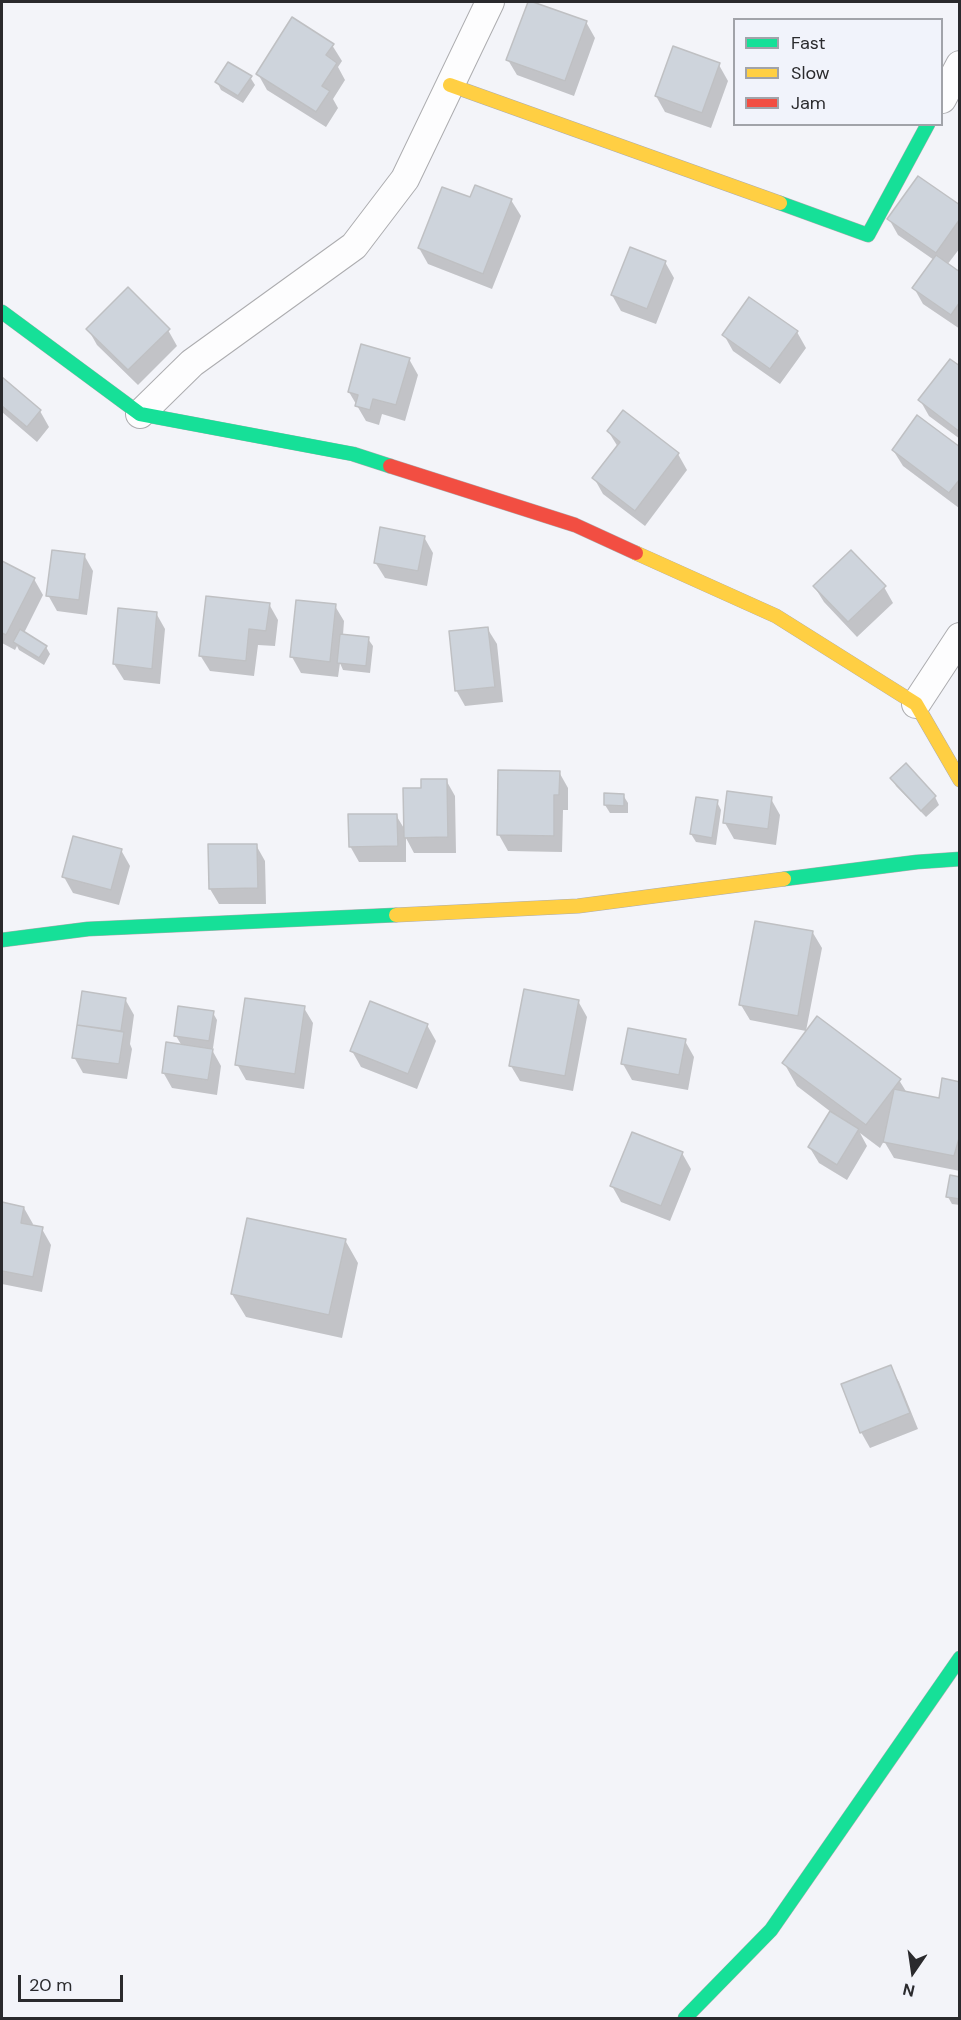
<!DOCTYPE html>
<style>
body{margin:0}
#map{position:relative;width:961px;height:2020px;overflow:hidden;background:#f3f4f9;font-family:"DM Sans",sans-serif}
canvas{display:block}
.frame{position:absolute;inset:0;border:3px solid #2a2a2d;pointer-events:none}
.legend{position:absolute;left:733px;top:18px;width:210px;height:108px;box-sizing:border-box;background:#f1f3fb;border:2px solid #a1a3a9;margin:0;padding:8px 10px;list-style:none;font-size:18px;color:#2a2a2d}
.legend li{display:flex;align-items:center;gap:12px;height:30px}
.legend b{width:30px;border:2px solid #a1a3a9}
.north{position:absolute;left:883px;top:1942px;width:60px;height:60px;-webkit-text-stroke:4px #f1f3fb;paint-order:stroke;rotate:193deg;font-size:16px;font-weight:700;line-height:24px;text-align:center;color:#2a2a2d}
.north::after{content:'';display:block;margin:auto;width:21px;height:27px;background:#2a2a2d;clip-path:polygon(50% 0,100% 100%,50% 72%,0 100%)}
.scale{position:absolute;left:18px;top:1975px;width:105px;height:27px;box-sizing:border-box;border:3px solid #2a2a2d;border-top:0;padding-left:8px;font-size:18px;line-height:21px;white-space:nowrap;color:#2a2a2d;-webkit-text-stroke:4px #f1f3fb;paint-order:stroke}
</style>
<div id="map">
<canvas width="961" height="2020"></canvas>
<div class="frame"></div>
<ul class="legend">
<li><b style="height:8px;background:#16e098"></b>Fast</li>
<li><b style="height:8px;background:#ffcf43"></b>Slow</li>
<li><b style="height:8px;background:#f24e42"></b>Jam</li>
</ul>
<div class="north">N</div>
<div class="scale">20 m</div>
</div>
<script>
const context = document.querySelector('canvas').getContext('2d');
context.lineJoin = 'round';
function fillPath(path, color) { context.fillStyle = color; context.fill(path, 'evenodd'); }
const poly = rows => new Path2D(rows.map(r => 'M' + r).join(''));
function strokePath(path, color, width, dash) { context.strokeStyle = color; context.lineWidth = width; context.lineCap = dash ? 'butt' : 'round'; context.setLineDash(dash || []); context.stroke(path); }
fillPath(poly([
 [529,2,586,22,595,38,574,96,517,75,508,60],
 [332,45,342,61,338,67,345,80,333,99,338,108,326,127,267,90,258,74],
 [719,65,728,81,711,128,665,112,656,96],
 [250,77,255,85,243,103,221,90,217,82],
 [511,200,521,216,492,289,428,264,419,248],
 [960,207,960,248,947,265,960,273,960,329,923,304,914,288,934,260,898,235,889,219],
 [665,262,674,278,656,324,621,311,612,295],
 [88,329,168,330,177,346,138,385,97,345],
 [797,332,806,348,780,384,733,351,724,335],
 [409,359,418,375,405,421,382,414,379,425,366,421,349,392],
 [960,368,960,439,929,416,920,400],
 [2,379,40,411,49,427,37,442,2,412],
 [623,412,678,454,687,470,645,526,603,494,594,478,618,447,608,431],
 [960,449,959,508,903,466,893,450],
 [424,537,433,553,427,586,385,578,375,562],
 [84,555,93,571,87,615,57,611,48,595],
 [2,563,34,579,43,595,24,633,46,647,50,654,44,665,19,650,17,646,15,650,2,643],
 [814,586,884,587,893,603,857,637,824,602],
 [269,604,278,620,275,646,258,645,254,676,210,671,200,655],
 [335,606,344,621,343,635,368,639,373,646,370,673,343,670,340,663,338,677,301,673,292,657],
 [156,613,165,629,160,684,124,680,114,664],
 [487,628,497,644,503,702,465,706,456,690],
 [500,771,559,772,568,788,568,810,563,810,562,852,508,851,499,835],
 [892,778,935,797,939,805,926,817,896,786],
 [446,780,455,796,456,853,414,853,406,838,406,862,359,862,350,846,396,815,405,830,422,790],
 [623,795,628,803,628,813,610,813,605,805],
 [771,799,780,815,776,845,734,839,725,823],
 [717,802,721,810,716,845,696,842,691,834],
 [256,845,265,861,266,904,219,904,210,889],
 [121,850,130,866,119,905,73,893,64,877],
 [813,933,822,948,806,1031,750,1020,741,1005],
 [83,993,125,999,134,1015,130,1044,132,1049,127,1079,83,1073,74,1057],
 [578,1001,587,1017,573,1091,520,1081,511,1066],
 [304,1008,313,1023,304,1089,246,1080,237,1064],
 [213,1013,217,1020,213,1048,211,1048,221,1066,217,1095,172,1088,163,1072,182,1046,176,1036],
 [427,1025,436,1041,417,1089,361,1067,352,1051],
 [685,1041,694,1057,688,1090,632,1080,623,1064],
 [784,1063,899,1080,907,1093,940,1100,960,1083,960,1171,894,1158,884,1141,880,1148,860,1133,867,1146,847,1180,819,1163,810,1148,831,1112,797,1086],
 [682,1153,691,1169,670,1221,621,1202,612,1186],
 [960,1178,960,1205,952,1204,948,1197],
 [2,1204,24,1208,33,1224,32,1227,42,1229,51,1245,42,1292,2,1284],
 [345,1240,358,1263,342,1338,246,1317,232,1294],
 [890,1367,899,1382,918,1429,870,1448,861,1432]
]), '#0003');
const building = poly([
 [528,2,533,2,587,21,565,81,506,60,528,2],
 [292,17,334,44,326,55,337,63,322,86,330,91,316,112,256,74,292,17],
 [673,46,720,63,702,113,655,96,673,46],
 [228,62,252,76,238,96,215,82,228,62],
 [918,176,960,205,960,219,936,253,887,219,918,176],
 [475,185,512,199,483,274,418,248,442,187,470,197,475,185],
 [630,247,666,261,647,309,611,295,630,247],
 [936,255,960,272,960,302,951,315,912,288,936,255],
 [128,287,170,329,128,370,86,329,128,287],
 [749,297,798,331,770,369,722,335,749,297],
 [361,344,410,358,396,405,373,399,370,410,355,406,358,395,348,392,361,344],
 [950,359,960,366,960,432,918,400,950,359],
 [2,377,41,410,27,427,2,406,2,377],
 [623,410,679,453,635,511,592,478,620,442,607,431,623,410],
 [917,415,960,447,960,479,949,493,892,450,917,415],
 [380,527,425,536,418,571,374,563,380,527],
 [52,550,85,554,79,600,46,596,52,550],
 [851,550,886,586,848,622,813,586,851,550],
 [2,561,35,578,6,635,2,633,2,561],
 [206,596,270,603,266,631,249,629,246,661,199,656,206,596],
 [296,600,336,604,330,662,290,657,296,600],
 [118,608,157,612,152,669,113,664,118,608],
 [488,627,495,687,455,691,449,631,488,627],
 [20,629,47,646,39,658,13,642,20,629],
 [340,634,369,637,366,666,337,663,340,634],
 [906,763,936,796,921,811,890,778,906,763],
 [498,770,560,771,559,795,554,795,554,836,497,835,498,770],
 [421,779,447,779,448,837,404,838,403,788,421,788,421,779],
 [727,791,772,797,768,829,723,823,727,791],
 [604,793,624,794,624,806,604,805,604,793],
 [696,797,718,800,712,838,690,834,696,797],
 [348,814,397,814,398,846,349,847,348,814],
 [73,836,122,849,111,890,62,877,73,836],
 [208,844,257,844,258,888,209,889,208,844],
 [755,921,813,931,798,1016,739,1005,755,921],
 [524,989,579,1000,565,1076,509,1066,524,989],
 [82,991,126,998,121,1031,77,1025,82,991],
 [245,998,305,1006,295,1074,235,1065,245,998],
 [370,1001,428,1024,408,1074,350,1051,370,1001],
 [178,1006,214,1011,209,1041,174,1036,178,1006],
 [817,1016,901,1079,866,1125,782,1063,817,1016],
 [77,1025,124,1032,119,1064,72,1058,77,1025],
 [628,1028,686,1039,679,1075,621,1064,628,1028],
 [166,1042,213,1049,208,1080,162,1073,166,1042],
 [942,1078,960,1082,960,1135,954,1156,883,1142,894,1089,939,1098,942,1078],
 [830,1111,859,1129,837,1165,808,1147,830,1111],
 [632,1132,683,1152,661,1206,610,1186,632,1132],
 [950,1175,960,1177,960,1199,946,1197,950,1175],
 [2,1202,24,1207,21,1223,43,1227,33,1277,2,1271,2,1202],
 [247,1218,346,1239,329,1315,231,1294,247,1218],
 [891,1365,910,1413,860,1433,841,1384,891,1365]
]);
fillPath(building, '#ced4dc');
strokePath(building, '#bfc0c3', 1.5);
const street = poly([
 [942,99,960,65],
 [140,414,192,363,354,246,405,179,490,2],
 [916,704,960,637]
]);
const fast = poly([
 [780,203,868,235,928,124],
 [2,312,140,414,353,454,390,466],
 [784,879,917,862,960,859],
 [2,940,88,929,396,915],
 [685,2018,771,1930,960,1658]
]);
const slow = poly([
 [450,85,780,203],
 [636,553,776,616,916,704,960,780],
 [396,915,578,906,784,879]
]);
const jam = poly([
 [390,466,575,525,636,553]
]);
strokePath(street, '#acacaf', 30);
strokePath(fast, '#acacaf', 15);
strokePath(slow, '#acacaf', 15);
strokePath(jam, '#acacaf', 15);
strokePath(street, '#fdfdfe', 28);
strokePath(fast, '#16e098', 14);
strokePath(slow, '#ffcf43', 14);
strokePath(jam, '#f24e42', 14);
</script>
